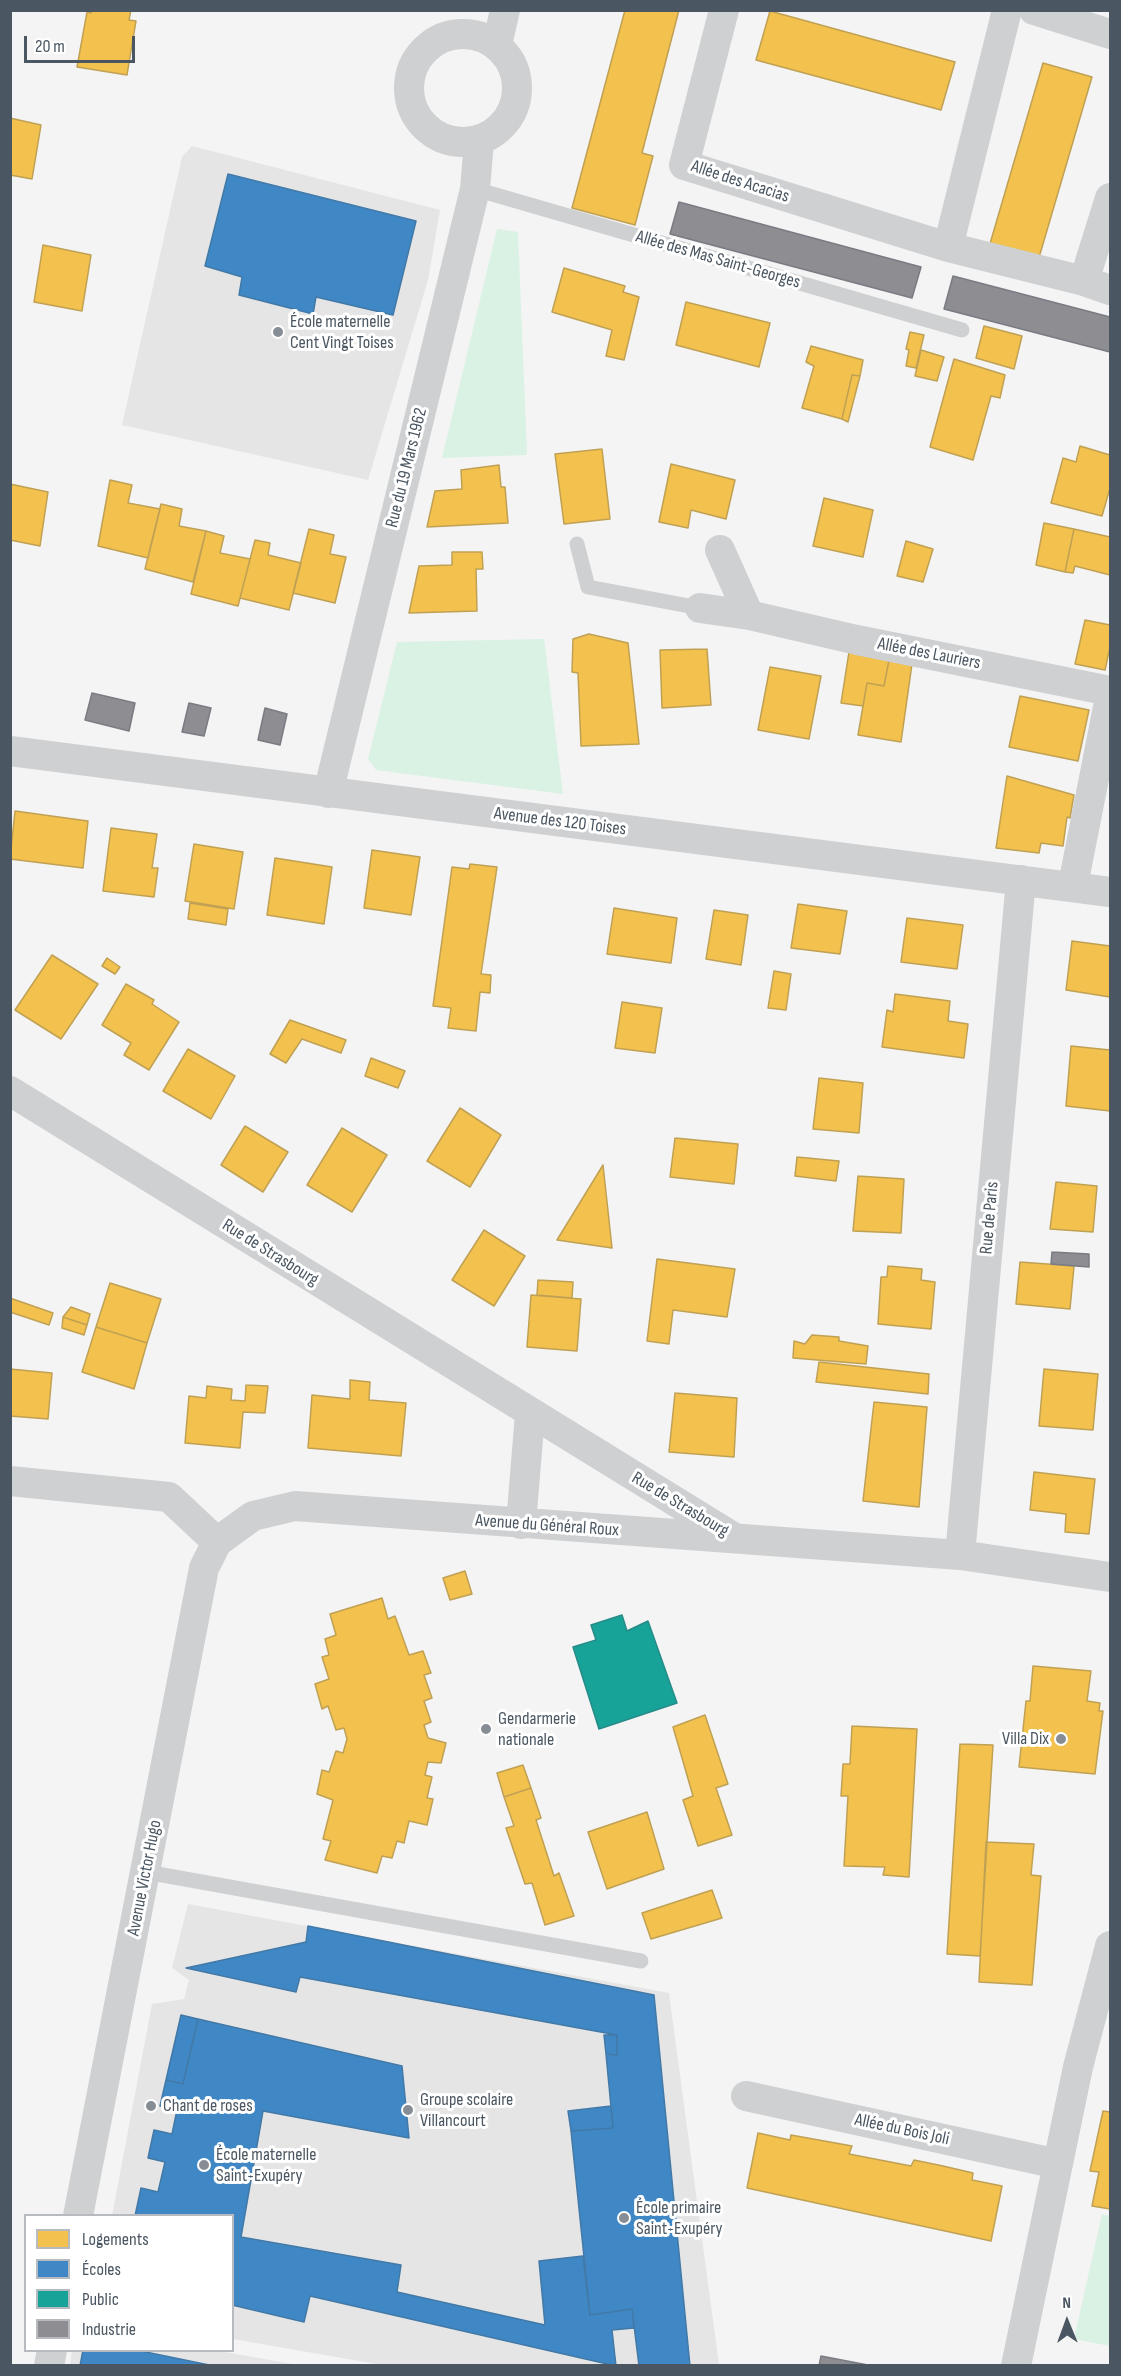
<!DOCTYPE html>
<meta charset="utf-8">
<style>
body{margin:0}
#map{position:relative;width:1121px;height:2376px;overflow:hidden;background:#f4f4f4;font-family:"Sofia Sans Condensed",sans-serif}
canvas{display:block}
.frame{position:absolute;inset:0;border:12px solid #4a5661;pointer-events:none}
.legend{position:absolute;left:24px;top:2214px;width:210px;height:138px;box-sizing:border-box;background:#fff;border:2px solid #b7bbc0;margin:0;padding:8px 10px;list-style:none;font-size:18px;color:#4a5661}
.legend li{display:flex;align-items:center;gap:12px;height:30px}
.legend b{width:30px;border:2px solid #b7bbc0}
.north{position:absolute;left:1037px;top:2292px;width:60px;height:60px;-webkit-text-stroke:4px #fff;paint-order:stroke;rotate:359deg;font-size:16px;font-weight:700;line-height:24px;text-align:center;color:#4a5661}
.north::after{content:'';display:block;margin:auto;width:21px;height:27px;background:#4a5661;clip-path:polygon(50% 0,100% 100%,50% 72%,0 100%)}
.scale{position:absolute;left:24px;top:36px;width:111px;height:27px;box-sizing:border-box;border:3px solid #4a5661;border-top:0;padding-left:8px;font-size:18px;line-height:21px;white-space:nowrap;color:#4a5661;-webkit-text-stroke:4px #fff;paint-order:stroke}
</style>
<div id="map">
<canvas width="1121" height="2376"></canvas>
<div class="frame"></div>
<ul class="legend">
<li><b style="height:16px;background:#f2c14e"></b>Logements</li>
<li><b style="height:16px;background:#3f88c5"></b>Écoles</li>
<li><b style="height:16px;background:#17a398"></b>Public</li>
<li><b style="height:16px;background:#8d8d92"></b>Industrie</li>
</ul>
<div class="north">N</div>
<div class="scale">20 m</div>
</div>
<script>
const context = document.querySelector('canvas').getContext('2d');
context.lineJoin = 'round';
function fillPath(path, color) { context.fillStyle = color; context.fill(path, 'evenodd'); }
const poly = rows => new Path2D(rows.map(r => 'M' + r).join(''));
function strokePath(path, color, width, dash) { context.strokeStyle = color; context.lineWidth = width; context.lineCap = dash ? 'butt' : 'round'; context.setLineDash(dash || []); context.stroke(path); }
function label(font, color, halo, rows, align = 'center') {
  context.font = font + ' "Sofia Sans Condensed",sans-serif'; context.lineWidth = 6; context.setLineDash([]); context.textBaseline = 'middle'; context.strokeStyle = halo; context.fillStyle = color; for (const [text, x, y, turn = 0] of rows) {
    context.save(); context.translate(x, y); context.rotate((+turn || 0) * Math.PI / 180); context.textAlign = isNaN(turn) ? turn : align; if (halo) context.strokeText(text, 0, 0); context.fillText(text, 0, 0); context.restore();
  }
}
fillPath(poly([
 [192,146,440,210,428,280,368,480,122,425,182,157],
 [188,1904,669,1993,719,2365,382,2365,233,2339,232,2216,112,2216,152,2004,184,1999,189,1980,172,1968],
 [72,2350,219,2351,298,2365,70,2366]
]), '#e6e5e6');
fillPath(poly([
 [497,229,518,232,527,455,442,458],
 [544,639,563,794,376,770,368,759,397,642],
 [1102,2214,1110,2216,1110,2346,1074,2339]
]), '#d9f2e3');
const homes = poly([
 [91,10,131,10,129,20,136,21,127,75,77,67,87,12,91,13,91,10],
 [625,10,679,10,642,153,653,156,635,225,572,208,625,10],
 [770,11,955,62,941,110,756,60,770,11],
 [1043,63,1092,77,1038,261,989,247,1043,63],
 [10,118,41,125,32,179,10,175,10,118],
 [43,245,91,255,82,311,34,302,43,245],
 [564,268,625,286,623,292,639,297,624,360,606,356,612,330,552,312,564,268],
 [686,302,770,323,759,367,676,345,686,302],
 [984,326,1022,336,1014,369,976,358,984,326],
 [910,332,924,335,916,368,906,366,909,350,906,349,910,332],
 [811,346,863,360,860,376,852,375,842,419,802,408,814,366,806,362,811,346],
 [921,350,944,357,937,381,915,376,921,350],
 [954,359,1005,375,1000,398,991,396,973,460,930,447,954,359],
 [852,375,860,376,848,422,842,419,852,375],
 [1080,446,1110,455,1110,488,1102,516,1051,503,1063,458,1076,462,1080,446],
 [602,449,610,519,564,524,555,454,602,449],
 [671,464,735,480,726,519,691,510,688,528,659,522,671,464],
 [499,465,501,487,505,487,508,523,427,527,435,491,462,489,461,470,499,465],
 [110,480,132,485,128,503,160,509,148,558,98,546,110,480],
 [10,484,48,492,40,546,10,540,10,484],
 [824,498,873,510,863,557,813,546,824,498],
 [161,504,182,509,179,526,206,531,193,582,145,569,161,504],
 [1044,523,1074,529,1065,572,1036,565,1044,523],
 [309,529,334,535,330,554,346,557,335,603,293,593,309,529],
 [1074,529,1110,537,1110,575,1075,566,1073,573,1065,572,1074,529],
 [206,531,224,536,220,553,250,559,238,606,191,594,206,531],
 [255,540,270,543,268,555,301,563,289,610,240,598,255,540],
 [906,541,933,549,923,582,897,576,906,541],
 [452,552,482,552,483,569,476,569,477,611,409,613,419,566,452,565,452,552],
 [1085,620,1110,625,1110,647,1105,670,1075,664,1085,620],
 [589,634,628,643,639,744,581,746,578,673,572,672,573,639,589,634],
 [707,649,711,705,662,708,660,650,707,649],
 [849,652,889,660,884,686,867,683,863,706,841,703,849,652],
 [889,660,912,664,901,742,858,735,867,683,884,686,889,660],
 [770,667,821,676,809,739,758,730,770,667],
 [1020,696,1089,710,1078,761,1009,747,1020,696],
 [1007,776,1074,795,1070,818,1067,817,1063,846,1041,843,1039,853,996,848,1007,776],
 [15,811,88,821,83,868,10,859,15,811],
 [111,828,157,834,152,868,158,868,154,897,103,891,111,828],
 [194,844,243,852,234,909,185,901,194,844],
 [372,850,420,857,411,915,364,908,372,850],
 [275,858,332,867,324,924,267,915,275,858],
 [470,864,497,867,481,974,491,975,490,993,480,992,476,1031,448,1028,451,1008,433,1006,452,867,469,869,470,864],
 [190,903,228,909,226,925,188,919,190,903],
 [798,904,847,911,840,954,791,948,798,904],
 [614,908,677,918,671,963,607,954,614,908],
 [714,910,748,915,741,965,706,959,714,910],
 [907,918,963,925,957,969,901,962,907,918],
 [1072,941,1110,946,1110,997,1066,990,1072,941],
 [52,955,98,984,61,1039,15,1010,52,955],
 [107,958,120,967,115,974,102,966,107,958],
 [774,971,791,974,786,1010,768,1008,774,971],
 [126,984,154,1000,152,1004,179,1022,149,1070,124,1055,131,1043,102,1025,126,984],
 [895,994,950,1001,948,1021,968,1024,964,1058,882,1047,887,1010,893,1012,895,994],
 [622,1002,662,1008,655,1053,615,1048,622,1002],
 [290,1020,346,1040,341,1053,302,1039,286,1063,270,1054,290,1020],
 [1071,1046,1110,1050,1110,1111,1066,1106,1071,1046],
 [188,1049,235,1076,211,1119,163,1091,188,1049],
 [371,1058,405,1071,398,1088,365,1076,371,1058],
 [819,1078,863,1083,859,1133,813,1129,819,1078],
 [460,1108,501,1135,470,1187,427,1161,460,1108],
 [245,1126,288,1152,263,1192,221,1165,245,1126],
 [342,1128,387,1155,352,1212,307,1185,342,1128],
 [675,1138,738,1144,734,1184,670,1177,675,1138],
 [797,1157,839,1161,836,1181,795,1176,797,1157],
 [603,1165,612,1248,557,1240,603,1165],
 [858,1176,904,1179,901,1233,853,1231,858,1176],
 [1056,1182,1097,1186,1093,1232,1050,1229,1056,1182],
 [484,1230,525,1256,494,1306,452,1280,484,1230],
 [657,1259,735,1269,727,1317,673,1310,669,1344,647,1341,657,1259],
 [1020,1262,1074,1266,1070,1309,1016,1304,1020,1262],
 [888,1266,922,1269,921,1280,935,1282,931,1329,878,1324,881,1277,887,1277,888,1266],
 [538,1280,573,1282,572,1298,537,1295,538,1280],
 [110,1283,161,1299,147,1343,96,1327,110,1283],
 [531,1295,581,1299,577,1351,527,1347,531,1295],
 [10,1298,53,1313,49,1325,10,1312,10,1298],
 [71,1307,90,1314,87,1325,63,1317,71,1307],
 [63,1317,87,1325,84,1335,62,1328,63,1317],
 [96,1327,147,1343,134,1389,82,1372,96,1327],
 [812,1335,839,1337,839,1341,868,1346,866,1364,793,1358,794,1341,805,1344,812,1335],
 [819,1362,929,1374,928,1394,816,1382,819,1362],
 [10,1369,52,1373,48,1419,10,1416,10,1369],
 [1044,1369,1098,1374,1093,1430,1039,1426,1044,1369],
 [350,1380,370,1382,369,1400,406,1403,401,1456,308,1448,312,1395,350,1399,350,1380],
 [246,1385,268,1386,265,1413,243,1412,240,1448,185,1443,189,1396,206,1398,207,1386,232,1389,231,1400,245,1401,246,1385],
 [675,1393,737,1398,734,1457,669,1452,675,1393],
 [874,1402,927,1407,919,1507,863,1501,874,1402],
 [1034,1472,1095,1479,1089,1534,1065,1532,1066,1514,1030,1510,1034,1472],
 [465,1571,472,1594,450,1600,443,1578,465,1571],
 [382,1598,388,1619,395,1616,409,1655,423,1651,431,1673,424,1675,432,1698,424,1701,431,1722,424,1725,428,1738,446,1743,441,1763,428,1762,425,1775,432,1777,427,1798,433,1799,427,1825,409,1821,404,1843,397,1841,392,1858,382,1856,377,1873,325,1860,331,1841,323,1839,333,1800,317,1794,322,1770,329,1772,336,1751,343,1753,347,1739,344,1728,336,1730,328,1706,322,1709,315,1684,329,1679,322,1657,329,1655,325,1639,336,1635,330,1614,382,1598],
 [1033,1666,1091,1671,1087,1701,1100,1703,1099,1711,1103,1711,1095,1774,1019,1767,1026,1701,1030,1701,1033,1666],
 [705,1715,728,1784,716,1788,732,1835,698,1846,683,1800,693,1796,673,1727,705,1715],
 [852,1726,917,1729,909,1877,883,1875,885,1867,844,1866,848,1796,841,1796,843,1764,850,1764,852,1726],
 [960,1744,993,1745,980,1956,947,1954,960,1744],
 [523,1765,531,1788,504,1797,497,1773,523,1765],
 [531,1788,541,1818,536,1820,554,1876,559,1873,574,1916,545,1925,532,1883,525,1884,506,1828,514,1826,504,1797,531,1788],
 [647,1812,664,1869,607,1889,588,1832,647,1812],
 [986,1842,1034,1844,1031,1875,1041,1876,1032,1985,979,1982,986,1842],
 [712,1890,722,1918,651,1939,642,1913,712,1890],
 [1103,2111,1110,2112,1110,2209,1092,2206,1099,2172,1090,2171,1103,2111],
 [758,2133,790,2140,791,2135,852,2146,849,2154,911,2166,914,2160,943,2166,973,2173,972,2180,1002,2186,991,2241,747,2188,758,2133]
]);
fillPath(homes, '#f2c14e');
strokePath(homes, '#c0a154', 1.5);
const schools = poly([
 [228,174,416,221,393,315,316,297,313,314,239,295,242,277,205,266,228,174],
 [308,1926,654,1995,690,2366,639,2366,632,2309,590,2315,571,2131,613,2128,606,2054,617,2055,617,2035,300,1977,296,1992,186,1968,306,1942,308,1926],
 [181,2015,198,2019,183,2084,166,2080,181,2015],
 [198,2019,402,2066,409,2138,263,2111,241,2237,401,2265,397,2292,545,2325,539,2261,583,2256,590,2315,632,2309,634,2328,612,2330,616,2366,310,2296,304,2322,232,2305,232,2216,135,2216,141,2188,158,2192,165,2162,148,2158,154,2130,172,2134,177,2110,160,2106,166,2080,183,2084,198,2019],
 [604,2035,617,2035,617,2055,606,2054,604,2035],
 [611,2106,613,2128,571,2131,568,2111,611,2106],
 [83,2350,136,2350,214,2366,80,2366,83,2350]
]);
fillPath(schools, '#3f88c5');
strokePath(schools, '#4279a7', 1.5);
const public = poly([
 [622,1615,627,1631,648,1621,677,1703,599,1729,573,1647,596,1640,591,1625,622,1615]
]);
fillPath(public, '#17a398');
strokePath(public, '#268c88', 1.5);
const industry = poly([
 [679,202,921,267,912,298,670,234,679,202],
 [953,276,1110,317,1110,352,944,309,953,276],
 [92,693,135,703,129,731,85,720,92,693],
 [189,703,211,708,204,736,182,732,189,703],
 [265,708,287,714,280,745,258,740,265,708],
 [1052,1252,1089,1254,1089,1267,1051,1264,1052,1252],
 [821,2356,873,2366,819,2366,821,2356]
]);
fillPath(industry, '#8d8d92');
strokePath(industry, '#797c83', 1.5);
strokePath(poly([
 [475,189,962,330],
 [577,544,588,587,700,608],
 [146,1872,641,1961]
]), '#ced0d2', 15);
strokePath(poly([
 [724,10,684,165,948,247,1007,10],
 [1034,10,1110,34],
 '409 88a54 54 0 1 1 108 0a54 54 0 1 1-108 0Z',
 [497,45,505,10],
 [948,247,1084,281,1110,198],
 [1084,281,1110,290],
 [720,550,749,615,857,640,1110,691],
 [700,608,749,615],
 [10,751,1110,892],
 [328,793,475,189,479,141],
 [1073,885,1110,697],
 [10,1091,733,1537],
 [10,1481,169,1497,217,1542,253,1516,295,1506,960,1555,1110,1577],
 [521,1524,530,1414],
 [960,1555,1021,880],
 [746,2096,1058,2164],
 [78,2216,204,1568,217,1542],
 [49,2366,52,2350],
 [1016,2366,1078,2067,1110,1946]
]), '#ced0d2', 30);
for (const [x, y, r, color] of [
 [278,332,6,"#868d94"],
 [486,1729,6,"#868d94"],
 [1061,1739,6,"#868d94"],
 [151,2106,6,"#868d94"],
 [408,2110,6,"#868d94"],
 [204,2165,6,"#868d94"],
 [624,2218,6,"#868d94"]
]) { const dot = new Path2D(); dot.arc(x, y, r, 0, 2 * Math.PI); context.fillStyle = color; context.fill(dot); strokePath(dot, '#fff', 2); }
label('18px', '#4a5661', '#fff', [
 ["Allée des Acacias",740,182,18],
 ["Allée des Mas Saint-Georges",718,260,16],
 ["Rue du 19 Mars 1962",407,468,-76],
 ["Allée des Lauriers",929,654,11],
 ["Avenue des 120 Toises",560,822,7],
 ["Rue de Paris",990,1218,-85],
 ["Rue de Strasbourg",270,1253,32],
 ["Rue de Strasbourg",680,1505,31],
 ["Avenue du Général Roux",547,1526,4],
 ["Avenue Victor Hugo",145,1878,-79],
 ["Allée du Bois Joli",902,2130,12]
]);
label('18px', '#4a5661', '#fff', [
 ["École maternelle",290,322],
 ["Cent Vingt Toises",290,343],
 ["Gendarmerie",498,1719],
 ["nationale",498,1740],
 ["Villa Dix",1049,1739,"right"],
 ["Groupe scolaire",420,2100],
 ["Villancourt",420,2121],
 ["Chant de roses",163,2106],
 ["École maternelle",216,2155],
 ["Saint-Exupéry",216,2176],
 ["École primaire",636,2208],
 ["Saint-Exupéry",636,2229]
], 'left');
</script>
